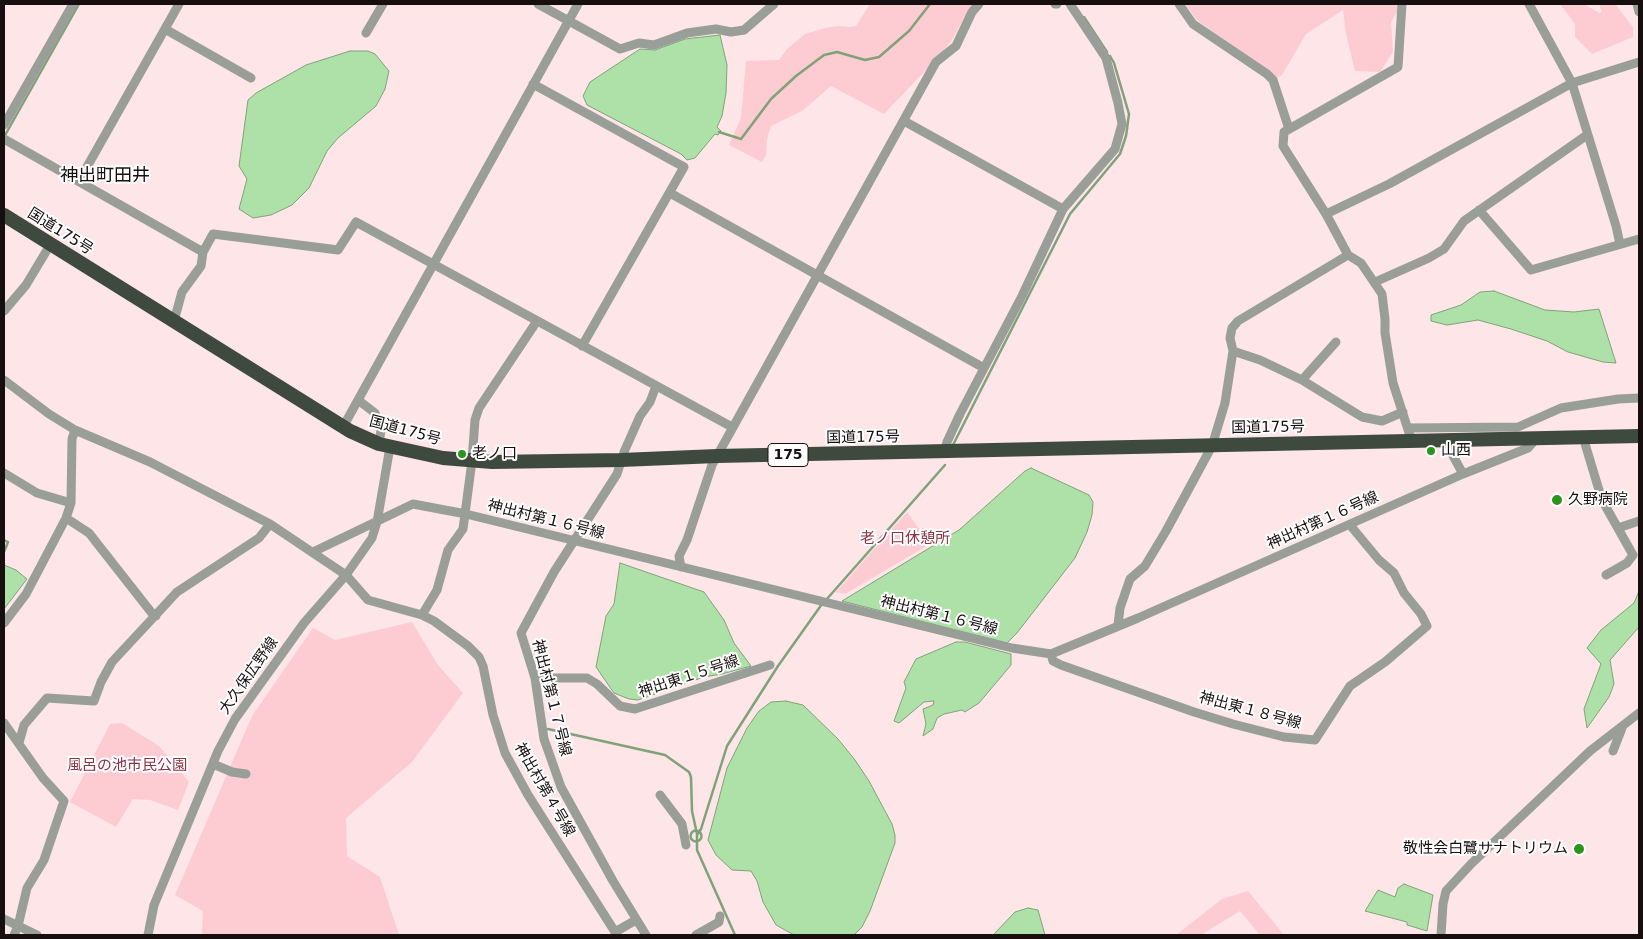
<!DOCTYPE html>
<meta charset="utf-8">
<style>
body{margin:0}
#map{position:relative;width:1643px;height:939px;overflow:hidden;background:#fde5e8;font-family:"DejaVu Sans",sans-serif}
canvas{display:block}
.frame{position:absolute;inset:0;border:5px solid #160e0f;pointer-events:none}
</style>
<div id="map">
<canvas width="1643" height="939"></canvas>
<div class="frame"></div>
</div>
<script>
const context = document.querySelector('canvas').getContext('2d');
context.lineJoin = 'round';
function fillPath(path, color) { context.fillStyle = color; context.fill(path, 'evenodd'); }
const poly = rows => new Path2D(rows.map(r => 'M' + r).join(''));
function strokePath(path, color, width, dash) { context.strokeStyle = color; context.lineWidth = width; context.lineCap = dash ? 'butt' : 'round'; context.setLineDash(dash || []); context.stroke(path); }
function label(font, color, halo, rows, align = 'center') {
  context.font = font + ' "DejaVu Sans","Noto Sans JP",sans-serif'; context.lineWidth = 4; context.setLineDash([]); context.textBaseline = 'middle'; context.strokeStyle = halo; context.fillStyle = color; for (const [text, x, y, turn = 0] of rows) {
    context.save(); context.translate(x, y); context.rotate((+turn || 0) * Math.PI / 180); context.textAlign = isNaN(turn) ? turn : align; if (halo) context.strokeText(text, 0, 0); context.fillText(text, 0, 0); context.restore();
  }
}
fillPath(poly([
 [870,4,975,4,968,11,951,42,924,72,884,114,831,86,802,111,771,126,767,139,766,155,762,162,729,145,741,118,746,61,779,60,787,49,805,34,825,28,837,26,850,27,856,26],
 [1185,4,1265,4,1267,5,1269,4,1398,4,1399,9,1391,22,1393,52,1380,72,1355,71,1346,34,1343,10,1306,34,1282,75,1277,78,1197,20],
 [1560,4,1584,4,1599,13,1602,12,1599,4,1615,4,1633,27,1633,37,1592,54,1575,37,1575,24],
 [907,512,930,544,845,594,836,592],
 [412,622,437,664,463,693,412,762,346,818,347,856,380,877,399,935,202,935,203,911,175,895,252,716,313,628,335,640],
 [122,723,159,746,189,782,178,810,150,800,133,799,116,827,70,802,110,724],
 [1248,891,1284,935,1260,935,1240,911,1201,935,1176,935,1222,899]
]), '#fdccd2');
const water = poly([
 [720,35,727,65,726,93,722,116,717,127,721,131,718,135,715,134,695,158,687,160,681,154,587,105,583,96,590,82,640,49,655,50,685,39,720,35],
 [350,51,368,51,375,54,389,71,385,89,376,106,338,138,327,151,309,188,292,205,271,215,253,218,239,209,247,179,239,166,248,100,256,93,306,65,350,51],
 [1494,291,1545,310,1574,312,1599,309,1616,363,1603,362,1568,352,1547,341,1511,329,1478,320,1447,325,1431,321,1431,315,1461,305,1480,292,1494,291],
 [1031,468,1089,495,1093,502,1092,515,1087,532,1075,558,1017,633,1007,643,842,601,959,530,1025,471,1031,468],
 [620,563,704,592,724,620,734,643,751,666,722,674,704,677,638,700,629,699,614,693,596,667,606,616,614,604,620,563],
 [4,565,16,570,27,579,4,609,4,565],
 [1639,591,1639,627,1610,660,1614,684,1609,697,1587,728,1584,709,1601,664,1587,648,1601,630,1634,603,1639,591],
 [956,642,965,642,1011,654,1011,665,979,703,965,712,962,710,944,714,937,718,933,729,923,736,926,724,923,709,933,705,934,701,924,702,899,723,894,721,906,688,904,682,916,659,956,642],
 [786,701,803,705,838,739,855,760,869,781,892,824,895,835,895,843,870,911,862,927,854,935,794,935,776,925,763,902,757,881,751,871,732,870,716,855,708,840,727,768,747,728,759,711,771,702,786,701],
 [1404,884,1433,895,1427,931,1407,925,1407,922,1365,911,1378,890,1395,897,1398,888,1404,884],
 [1028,908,1038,910,1045,935,993,935,1015,912,1028,908]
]);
fillPath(water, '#aee1a7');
strokePath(water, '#80a279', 1);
strokePath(poly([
 [1084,17,1107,52],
 [719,132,741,139,771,99,796,76,824,55,837,52,865,60,879,57,909,31,930,4],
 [4,137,79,4],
 [953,445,1070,214,1120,154,1126,136,1129,114,1114,63,1110,56],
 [4,540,8,542,4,552],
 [826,600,945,465],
 [548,729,665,755,689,772,691,777,692,811,697,834],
 '690.5 836a5.5 5.5 0 1 1 11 0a5.5 5.5 0 1 1-11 0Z',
 [735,935,697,850,697,835,701,829,727,746,778,666,822,604]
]), '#80a279', 2.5);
strokePath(poly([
 [538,4,620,49,639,43,654,45,687,33,716,29,731,32,744,30,774,4],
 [1055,4,1057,4],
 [1179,4,1193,24,1267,74,1273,80,1289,129],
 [1402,4,1398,67,1284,132,1283,146,1326,214,1348,255,1361,263,1382,294,1385,319,1385,333,1393,383,1412,442],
 [1529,4,1572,83,1616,226,1620,244],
 [1637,4,1639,12],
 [165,29,251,78],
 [366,33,383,4],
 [533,84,684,167,582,346],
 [904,121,1063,209],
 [4,125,73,4],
 [4,139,203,252],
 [79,181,179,4],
 [670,193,984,368],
 [1479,210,1531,270,1639,239],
 [1326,214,1389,184,1572,83,1639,62],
 [1375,282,1429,258,1444,249,1464,221,1587,135],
 [4,311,26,285,50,245],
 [174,321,182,292,201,266,203,252,213,234,338,250,356,222,732,427],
 [1233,351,1260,360,1302,380,1362,417,1382,421,1403,412],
 [4,380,49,414,75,430,150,462,270,524,346,575,368,600,422,615,434,621,468,646,479,657,483,666,493,715,505,753,528,795,617,935],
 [1302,380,1336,342],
 [343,427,358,400],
 [1408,428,1518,427,1561,408,1618,399,1639,398],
 [1583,437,1602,500,1633,555,1627,563,1606,575],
 [1445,441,1463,474],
 [379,444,381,430,375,413,358,400,578,4],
 [944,452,947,442,960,414,1022,296,1063,209,1115,149,1122,124,1118,103,1106,58,1070,4],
 [4,473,37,493,71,503],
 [66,518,89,533,151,612,156,616],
 [1618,528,1639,521],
 [313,552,413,504,466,514,1012,648,1051,654,1138,618,1463,474,1528,448,1536,439],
 [681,567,679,556,687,540,712,465,936,62,956,46,972,12,979,4],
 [422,615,437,590,448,550,463,529,472,461,475,420,479,408,537,321],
 [4,623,26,594,66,518,71,503,72,439,75,430],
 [1118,625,1120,608,1130,579,1145,566,1166,531,1212,446,1225,403,1233,351,1230,338,1232,328,1238,321,1348,255],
 [1051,654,1053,661,1061,665,1194,712,1233,724,1284,737,1315,740,1350,686,1385,662,1427,626,1421,614,1404,593,1394,573,1379,560,1350,525],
 [535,678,587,678,597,684,620,706,635,709,770,665],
 [4,723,43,778,64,801,44,860,27,888,18,926,14,935],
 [19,743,24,725,47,698,94,701,101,682,112,662,177,592,259,538,270,524],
 [1613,751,1622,728],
 [213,764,232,772,246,774],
 [660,795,682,824,686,845],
 [4,919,37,935],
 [615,932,636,920],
 [148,935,154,905,218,751,235,719,304,623,346,575,372,538,377,522,390,447],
 [646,935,613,881,561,787,544,739,535,678,521,633,554,572,617,474,624,452,640,416,650,402,656,386],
 [696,935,719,922,720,916],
 [1441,935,1443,904,1446,891,1471,864,1590,751,1639,713]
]), '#999f98', 9);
strokePath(poly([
 [4,215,350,431,379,444,443,458,492,462,621,460,717,456,1639,436]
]), '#3e4a3d', 14);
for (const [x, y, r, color] of [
 [1431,451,5,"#2b941c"],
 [462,454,5,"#2b941c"],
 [1557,500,6,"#2b941c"],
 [1579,849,6,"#2b941c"]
]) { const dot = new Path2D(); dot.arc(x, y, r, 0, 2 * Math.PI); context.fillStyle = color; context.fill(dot); strokePath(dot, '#fff', 2); }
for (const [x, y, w] of [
 [788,455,40]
]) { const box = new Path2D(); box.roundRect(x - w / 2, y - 11.5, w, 23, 4); context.fillStyle = '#fff'; context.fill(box); strokePath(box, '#160e0f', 1); }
label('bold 14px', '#160e0f', null, [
 ["175",788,455]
]);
label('15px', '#160e0f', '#fff', [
 ["国道175号",60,232,32],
 ["国道175号",1268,428,-1],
 ["国道175号",405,431,15],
 ["国道175号",863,438,-1],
 ["神出村第１６号線",546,520,14],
 ["神出村第１６号線",1323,521,-24],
 ["神出村第１６号線",939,616,14],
 ["大久保広野線",249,676,-55],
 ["神出東１５号線",689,677,-18],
 ["神出村第１７号線",551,698,76],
 ["神出東１８号線",1250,711,15],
 ["神出村第４号線",544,790,60]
]);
label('15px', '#160e0f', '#fff', [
 ["山西",1441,451],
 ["老ノ口",472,454],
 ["久野病院",1568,500],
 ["敬性会白鷺サナトリウム",1568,849,"right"]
], 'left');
label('15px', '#8c3146', '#fff', [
 ["老ノ口休憩所",905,539],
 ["風呂の池市民公園",127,766]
]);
label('18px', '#160e0f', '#fff', [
 ["神出町田井",105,176]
]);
</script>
